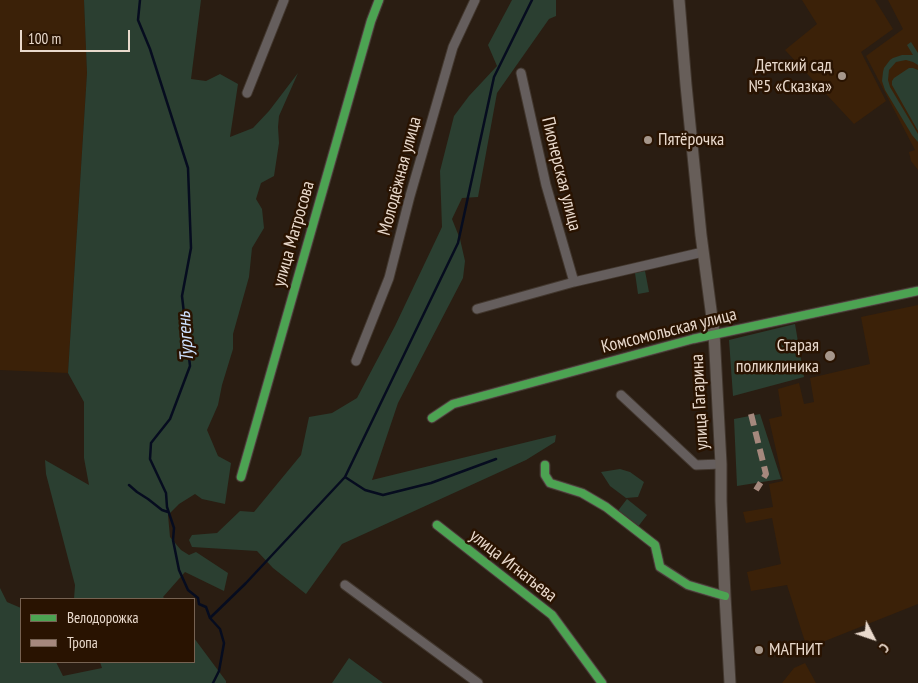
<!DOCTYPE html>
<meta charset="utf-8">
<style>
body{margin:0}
#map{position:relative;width:918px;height:683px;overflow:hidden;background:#2a1d12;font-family:"PT Sans Narrow",sans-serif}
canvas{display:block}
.legend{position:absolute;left:20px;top:598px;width:175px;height:65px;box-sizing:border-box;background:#291301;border:1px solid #766252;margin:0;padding:6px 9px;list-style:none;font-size:15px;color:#e9d9cc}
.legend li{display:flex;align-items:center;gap:10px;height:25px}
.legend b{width:25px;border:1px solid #766252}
.north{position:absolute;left:848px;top:613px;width:50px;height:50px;-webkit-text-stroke:4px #291301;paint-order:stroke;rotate:131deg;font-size:14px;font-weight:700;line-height:20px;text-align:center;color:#e9d9cc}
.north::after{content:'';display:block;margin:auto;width:18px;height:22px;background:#e9d9cc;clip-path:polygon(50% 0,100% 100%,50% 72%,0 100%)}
.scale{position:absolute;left:20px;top:30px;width:110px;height:22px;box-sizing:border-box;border:2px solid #e9d9cc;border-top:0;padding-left:6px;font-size:15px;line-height:18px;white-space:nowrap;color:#e9d9cc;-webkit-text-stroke:4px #291301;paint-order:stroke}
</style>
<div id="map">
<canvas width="918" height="683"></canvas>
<ul class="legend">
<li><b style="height:6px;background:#4ca352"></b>Велодорожка</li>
<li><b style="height:6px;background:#a5887d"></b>Тропа</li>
</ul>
<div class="north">С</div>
<div class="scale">100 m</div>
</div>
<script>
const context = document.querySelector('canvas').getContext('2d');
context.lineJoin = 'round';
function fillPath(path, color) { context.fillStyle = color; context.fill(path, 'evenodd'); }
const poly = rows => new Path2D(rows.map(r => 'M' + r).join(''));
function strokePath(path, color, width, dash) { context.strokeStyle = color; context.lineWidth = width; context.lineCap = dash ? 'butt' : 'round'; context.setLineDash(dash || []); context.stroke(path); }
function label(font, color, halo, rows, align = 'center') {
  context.font = font + ' "PT Sans Narrow",sans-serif'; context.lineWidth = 5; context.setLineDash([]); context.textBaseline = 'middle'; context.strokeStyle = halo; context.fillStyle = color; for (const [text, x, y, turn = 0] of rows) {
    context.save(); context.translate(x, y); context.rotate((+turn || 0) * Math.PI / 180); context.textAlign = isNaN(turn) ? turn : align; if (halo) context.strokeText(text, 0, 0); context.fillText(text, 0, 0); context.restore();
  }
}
fillPath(poly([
 [0,0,84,0,87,73,68,373,0,370],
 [802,0,875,0,893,29,861,52,886,101,854,124,785,50,817,24],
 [888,0,918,0,918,170,911,161,909,152,915,150,866,56,903,29],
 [918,305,918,604,820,643,806,645,787,585,751,591,747,572,781,564,772,518,746,523,743,512,773,507,769,484,783,481,769,419,782,416,778,389,799,383,804,404,814,402,810,378,870,364,861,317],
 [805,663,816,683,782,683,794,668]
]), '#3b2108');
fillPath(poly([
 [84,0,201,0,191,79,206,81,220,74,238,84,230,137,253,128,269,111,298,73,279,116,278,127,279,143,274,176,261,183,256,199,262,209,264,228,252,248,249,277,233,334,233,349,222,385,218,405,207,430,218,456,231,463,225,504,202,499,195,494,179,504,168,515,170,537,181,550,189,555,196,552,228,573,224,591,185,572,163,597,165,599,74,599,75,585,46,474,45,460,89,485,84,458,84,402,68,373,87,73],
 [512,0,556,0,556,16,549,19,497,93,478,197,462,198,452,219,460,239,465,261,463,278,398,403,372,480,556,435,555,442,526,460,342,544,306,594,273,568,257,551,192,547,189,540,192,535,217,533,240,511,254,512,301,455,309,417,332,413,357,398,395,326,442,227,440,171,454,116,469,96,497,66,488,45],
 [911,42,918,53,918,65,913,62,906,60,896,62,889,70,888,80,890,87,918,134,918,142,912,135,885,90,882,81,883,72,884,68,890,60,893,58,902,55,913,55,907,45],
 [909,68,913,68,918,70,918,131,892,85,892,81,894,78],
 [645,271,649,292,638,294,635,273],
 [795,324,804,377,733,396,729,340],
 [760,414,781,479,737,486,734,419],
 [620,469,630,472,644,482,638,497,626,498,610,486,601,472],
 [627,499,647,515,637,528,617,512],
 [0,588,7,602,21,608,21,662,56,662,63,676,102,668,100,662,194,662,194,638,226,681,226,683,0,683],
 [349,658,383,683,332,683]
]), '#2b3f31');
strokePath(poly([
 [140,0,138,20,150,49,188,168,191,248,182,296,190,366,170,419,151,443,150,459,166,493,167,507,174,528,173,540,179,570,188,590,198,598,199,604,206,607,210,618,220,629,224,643,219,671,213,683],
 [345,477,365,490,383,495,431,483,496,459],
 [129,485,137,492,148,499,162,510,168,512],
 [210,618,246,583,345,477,458,243,494,77,532,0]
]), '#060c1f', 2.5);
const minor = poly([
 [521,73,546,185,574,282],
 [247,93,284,0],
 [477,309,574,282,703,252],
 [356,361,389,278,410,196,453,47,475,0],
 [621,395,696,465,721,464],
 [432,418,453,404,693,339,918,291],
 [545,465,545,475,550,483,582,493,606,507,655,545,660,567,688,585,725,596],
 [241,477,371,21,379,0],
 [437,525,552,615,602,683],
 [345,585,478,683]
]);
const major = poly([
 [679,0,686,85,701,235,714,333,721,464,721,501,725,596,730,683]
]);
strokePath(minor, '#42372e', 11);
strokePath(major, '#42372e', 13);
strokePath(minor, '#655e5d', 9);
strokePath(major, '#675e59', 11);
strokePath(poly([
 [751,414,766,474,756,490]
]), '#a5887d', 6, [12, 6]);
strokePath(poly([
 [432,418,453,404,693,339,918,291],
 [545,465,545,475,550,483,582,493,606,507,655,545,660,567,688,585,725,596],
 [241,477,371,21,379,0],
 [437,525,552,615,602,683]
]), '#4ca352', 8);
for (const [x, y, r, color] of [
 [842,76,5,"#a6978b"],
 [648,140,5,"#a6978b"],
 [830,356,6,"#a6978b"],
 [759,650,5,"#a6978b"]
]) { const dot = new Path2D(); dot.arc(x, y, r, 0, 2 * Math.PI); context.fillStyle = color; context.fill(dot); strokePath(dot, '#291301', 2); }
label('18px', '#e9d9cc', '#291301', [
 ["Детский сад",832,66],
 ["№5 «Сказка»",832,87],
 ["Пятёрочка",658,140,"left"],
 ["Старая",819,346],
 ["поликлиника",819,367],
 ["МАГНИТ",769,650,"left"]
], 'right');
label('18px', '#e9d9cc', '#291301', [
 ["Пионерская улица",561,174,76],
 ["Молодёжная улица",400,176,-75],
 ["улица Матросова",294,234,-74],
 ["Комсомольская улица",669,331,-14],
 ["улица Гагарина",700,402,-93],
 ["улица Игнатьева",513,566,38]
]);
label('italic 19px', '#cde0fe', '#291301', [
 ["Тургень",186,337,-94]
]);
</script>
